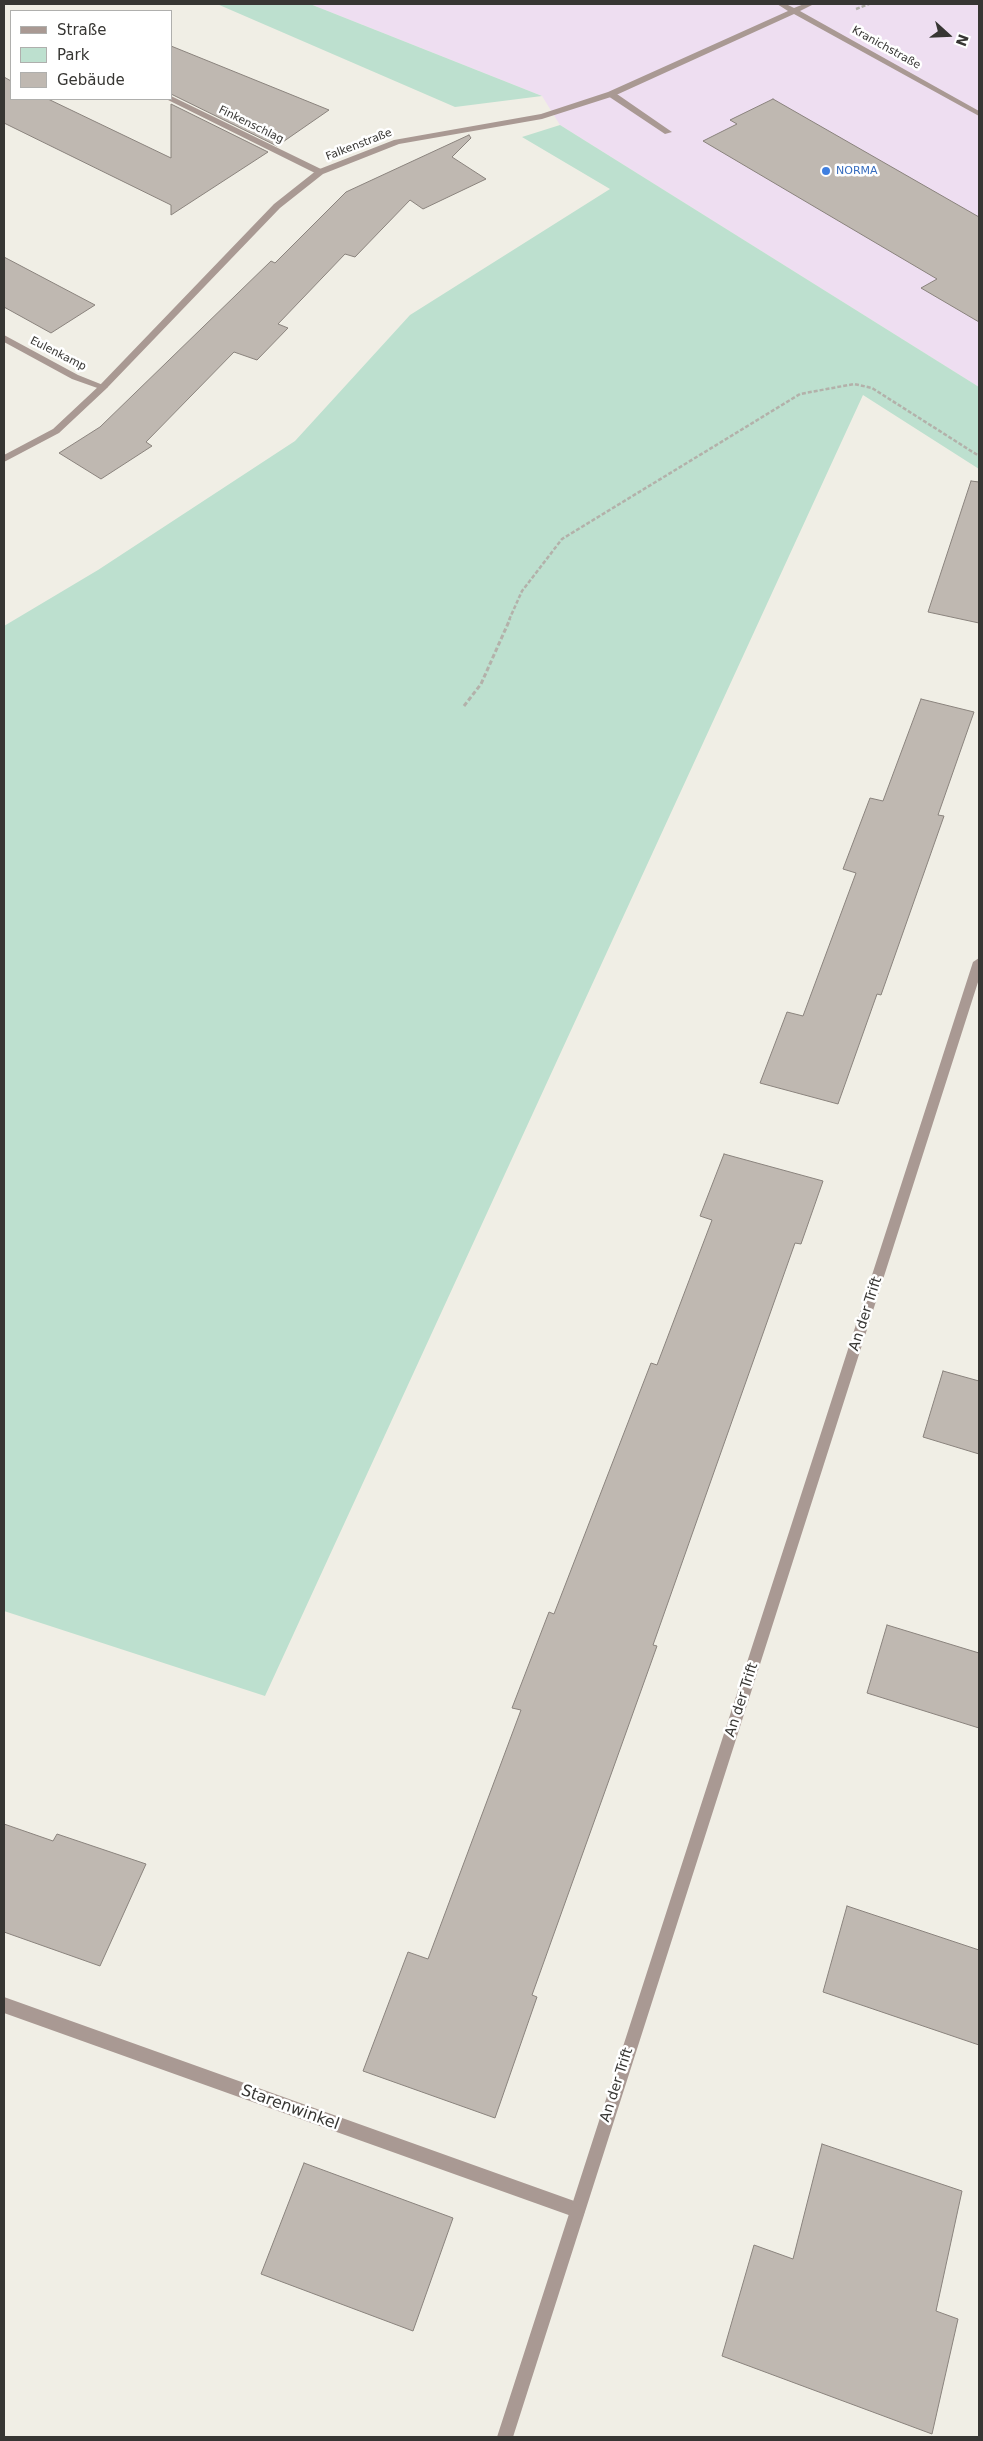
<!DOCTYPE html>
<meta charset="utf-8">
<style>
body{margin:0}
#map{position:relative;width:983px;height:2441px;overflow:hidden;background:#f0eee5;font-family:"DejaVu Sans",sans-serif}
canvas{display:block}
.frame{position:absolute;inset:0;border:5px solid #373633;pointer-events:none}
.legend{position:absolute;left:10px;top:10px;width:162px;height:90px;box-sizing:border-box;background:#fff;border:1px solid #afafad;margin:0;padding:6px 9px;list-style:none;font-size:15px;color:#373633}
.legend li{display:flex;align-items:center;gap:10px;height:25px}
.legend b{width:25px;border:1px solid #afafad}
.north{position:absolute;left:923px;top:10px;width:50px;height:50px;-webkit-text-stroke:4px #fff;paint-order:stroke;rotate:110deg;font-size:14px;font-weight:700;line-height:20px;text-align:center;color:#373633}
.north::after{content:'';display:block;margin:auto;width:18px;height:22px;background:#373633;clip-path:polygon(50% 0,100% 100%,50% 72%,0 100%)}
</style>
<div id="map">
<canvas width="983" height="2441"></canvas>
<div class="frame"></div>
<ul class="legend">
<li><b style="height:6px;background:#a99993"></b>Straße</li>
<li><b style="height:14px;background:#bde0cf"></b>Park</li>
<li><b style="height:14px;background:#bfb8b1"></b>Gebäude</li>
</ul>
<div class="north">N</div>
</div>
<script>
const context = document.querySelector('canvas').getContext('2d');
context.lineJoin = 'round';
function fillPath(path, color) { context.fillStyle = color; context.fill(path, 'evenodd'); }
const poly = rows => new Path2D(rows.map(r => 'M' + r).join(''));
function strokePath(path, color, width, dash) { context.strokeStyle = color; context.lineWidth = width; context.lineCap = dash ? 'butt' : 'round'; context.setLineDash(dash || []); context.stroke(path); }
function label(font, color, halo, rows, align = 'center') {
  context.font = font + ' "DejaVu Sans",sans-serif'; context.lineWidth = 5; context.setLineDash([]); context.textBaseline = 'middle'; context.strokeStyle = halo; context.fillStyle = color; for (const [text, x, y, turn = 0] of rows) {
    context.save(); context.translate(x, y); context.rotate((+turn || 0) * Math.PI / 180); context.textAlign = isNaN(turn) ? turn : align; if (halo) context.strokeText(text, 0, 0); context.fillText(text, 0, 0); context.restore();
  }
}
fillPath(poly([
 [310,4,979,4,979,387,560,125,542,96]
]), '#eedef1');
fillPath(poly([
 [217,4,310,4,542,96,455,107],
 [560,125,979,387,979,469,863,395,265,1696,4,1611,4,626,98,570,295,441,410,315,610,189,522,137]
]), '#bde0cf');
const building = poly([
 [171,46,329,110,277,146,171,94,171,46],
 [4,77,11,81,11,99,48,99,171,158,171,104,268,152,171,215,171,205,4,123,4,77],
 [773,99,979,217,979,322,921,288,937,279,703,141,737,124,730,120,773,99],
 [469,135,471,138,452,157,486,179,423,209,410,200,355,257,345,254,278,324,288,328,257,360,234,352,146,442,152,446,101,479,59,453,100,427,271,261,275,263,346,192,469,135],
 [4,257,95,305,51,333,4,307,4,257],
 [971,481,979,482,979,623,928,612,971,481],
 [921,699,974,712,938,815,944,816,881,995,877,994,838,1104,760,1083,787,1012,803,1016,856,873,843,869,870,798,883,801,921,699],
 [724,1154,823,1181,801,1244,795,1243,714,1472,653,1645,657,1646,532,1995,537,1997,495,2118,363,2071,408,1952,428,1959,521,1710,512,1708,549,1612,554,1614,651,1363,657,1365,712,1220,700,1216,724,1154],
 [943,1371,979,1381,979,1454,923,1437,943,1371],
 [887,1625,979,1653,979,1728,867,1693,887,1625],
 [4,1824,53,1841,57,1834,146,1864,100,1966,4,1932,4,1824],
 [847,1906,979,1950,979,2045,823,1992,847,1906],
 [822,2144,962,2191,936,2311,958,2319,932,2434,722,2356,754,2245,793,2259,822,2144],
 [304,2163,453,2218,413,2331,261,2274,304,2163]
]);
fillPath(building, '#bfb8b1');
strokePath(building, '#8a837d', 1);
strokePath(poly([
 [856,9,869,4],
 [509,620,522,591,562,539,800,394,854,384,872,388,979,456]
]), '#b3b1aa', 2.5, [4, 2]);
strokePath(poly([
 [464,706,481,684,510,619]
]), '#b3b1aa', 3, [4.5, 2.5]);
fillPath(poly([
 [608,92,614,92,672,132,665,134,608,96,608,92],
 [171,96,323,170,324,172,317,174,168,100,171,99,171,96],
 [4,335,78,375,108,387,103,390,72,379,4,342,4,335],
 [4,1997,577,2202,583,2204,585,2210,583,2216,577,2218,4,2013,4,1997]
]), '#a99993');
fillPath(poly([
 [777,4,786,4,794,8,804,4,814,4,800,11,979,111,979,116,794,14,614,96,542,119,399,144,323,174,280,208,106,389,59,433,4,462,4,455,53,429,100,385,274,204,317,170,394,140,541,114,608,92,788,11,777,4],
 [979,958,979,979,513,2437,497,2437,973,962,979,958]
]), '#a99993');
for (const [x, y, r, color] of [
 [826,171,5,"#3f7fe0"]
]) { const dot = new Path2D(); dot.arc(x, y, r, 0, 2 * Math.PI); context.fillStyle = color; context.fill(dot); strokePath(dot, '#fff', 2); }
label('11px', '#373633', '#fff', [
 ["Kranichstraße",886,48,29],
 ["Finkenschlag",251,125,26],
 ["Falkenstraße",359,145,-21],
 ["Eulenkamp",58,354,27]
]);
label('11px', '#366cbe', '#fff', [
 ["NORMA",836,171]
], 'left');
label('14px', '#373633', '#fff', [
 ["An der Trift",866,1314,-72],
 ["An der Trift",742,1700,-72],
 ["An der Trift",617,2085,-72]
]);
label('16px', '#373633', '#fff', [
 ["Starenwinkel",290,2108,20]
]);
</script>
